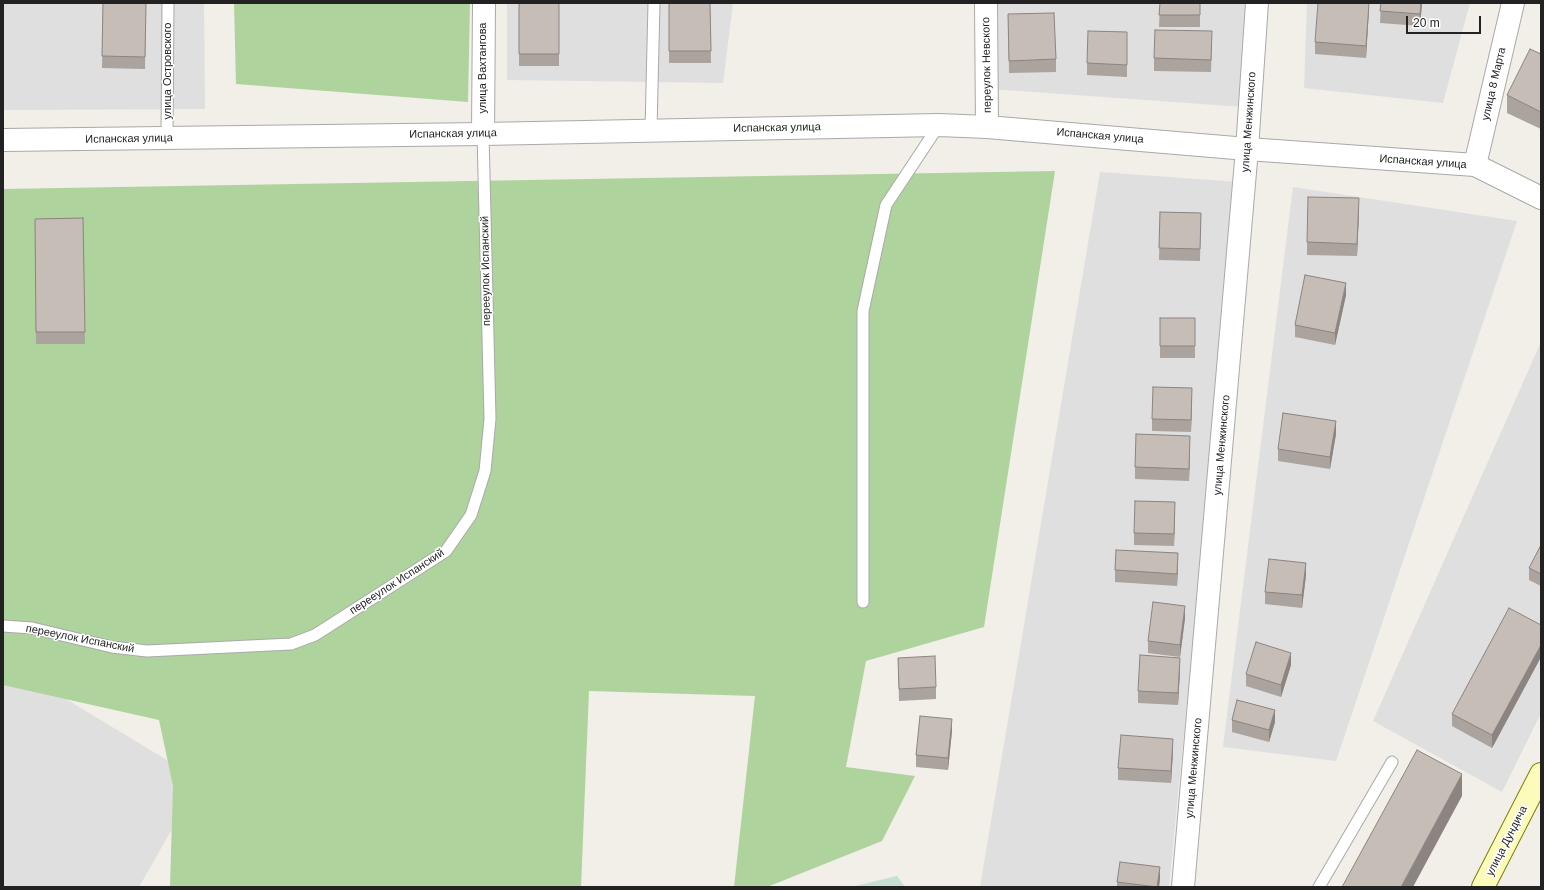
<!DOCTYPE html>
<meta charset="utf-8">
<style>
body{margin:0}
#map{position:relative;width:1544px;height:890px;overflow:hidden;background:#f2eee8;font-family:Arial,sans-serif}
canvas{display:block}
.frame{position:absolute;inset:0;border:4px solid #222;pointer-events:none}
.scale{position:absolute;left:1406px;top:16px;width:75px;height:18px;box-sizing:border-box;border:2px solid #222;border-top:0;padding-left:5px;font-size:12px;line-height:14px;white-space:nowrap;color:#222;-webkit-text-stroke:3px #fff;paint-order:stroke}
</style>
<div id="map">
<canvas width="1544" height="890"></canvas>
<div class="frame"></div>
<div class="scale">20 m</div>
</div>
<script>
const context = document.querySelector('canvas').getContext('2d');
context.lineJoin = 'round';
function fillPath(path, color) { context.fillStyle = color; context.fill(path, 'evenodd'); }
const poly = rows => new Path2D(rows.map(r => 'M' + r).join(''));
function strokePath(path, color, width, dash) { context.strokeStyle = color; context.lineWidth = width; context.lineCap = dash ? 'butt' : 'round'; context.setLineDash(dash || []); context.stroke(path); }
function label(font, color, halo, rows, align = 'center') {
  context.font = font + ' Arial,sans-serif'; context.lineWidth = 3; context.setLineDash([]); context.textBaseline = 'middle'; context.strokeStyle = halo; context.fillStyle = color; for (const [text, x, y, turn = 0] of rows) {
    context.save(); context.translate(x, y); context.rotate((+turn || 0) * Math.PI / 180); context.textAlign = isNaN(turn) ? turn : align; if (halo) context.strokeText(text, 0, 0); context.fillText(text, 0, 0); context.restore();
  }
}
fillPath(poly([
 [3,3,204,3,205,109,3,110],
 [507,3,733,3,723,83,507,80],
 [991,3,1248,3,1244,107,991,89],
 [1307,3,1470,3,1443,103,1304,88],
 [1100,172,1238,182,1169,887,980,887],
 [1293,187,1517,221,1336,761,1223,747],
 [1541,342,1541,713,1502,792,1373,721],
 [3,661,200,780,139,887,3,887]
]), '#e0dfdf');
fillPath(poly([
 [234,3,470,3,468,102,236,84],
 [1055,171,984,627,866,661,846,767,915,776,882,841,767,887,734,887,755,696,589,691,581,887,170,887,173,786,159,720,3,685,3,189]
]), '#afd39c');
fillPath(poly([
 [897,876,905,887,851,887]
]), '#c5e1d2');
const service = poly([
 [651,130,654,3],
 [167,138,168,3],
 [863,602,863,311,886,205,939,125],
 [3,626,32,628,112,647,147,651,291,644,315,635,446,551,471,515,485,471,490,419,483,134],
 [1319,887,1392,762]
]);
const minor = poly([
 [986,3,987,127],
 [483,134,484,3],
 [1475,165,1513,3],
 [1183,887,1247,149,1257,3]
]);
const tertiary = poly([
 [3,140,483,134,939,125,987,127,1247,149,1475,165,1541,198]
]);
const secondary = poly([
 [1483,887,1541,774]
]);
strokePath(service, '#a9a9a9', 13);
strokePath(minor, '#a9a9a9', 24);
strokePath(tertiary, '#a9a9a9', 24);
strokePath(secondary, '#7a8101', 24);
strokePath(service, '#fff', 11);
strokePath(minor, '#fff', 22);
strokePath(tertiary, '#fff', 22);
strokePath(secondary, '#fcfbbc', 22);
fillPath(poly([
 [103,3,146,3,145,69,102,68],
 [519,3,559,3,559,66,519,66],
 [669,3,710,3,711,63,669,63],
 [1160,3,1200,3,1200,27,1159,27],
 [1369,3,1366,58,1315,54,1315,42],
 [1381,3,1422,3,1420,26,1380,23],
 [1008,14,1056,59,1056,72,1009,73],
 [1212,44,1211,72,1154,71,1154,58],
 [1127,45,1127,77,1087,75,1087,63],
 [1541,54,1541,129,1507,113,1507,95],
 [1359,211,1357,256,1307,255,1307,242],
 [1160,212,1201,213,1200,261,1159,260],
 [83,218,85,344,36,344,35,219],
 [1346,295,1335,345,1295,337,1295,325],
 [1195,318,1195,358,1160,358,1160,346],
 [1192,400,1191,432,1152,431,1152,419],
 [1336,434,1330,469,1278,461,1278,449],
 [1190,448,1189,481,1135,479,1135,467],
 [1175,515,1174,546,1134,545,1134,533],
 [1541,545,1541,586,1529,580,1529,568],
 [1178,565,1177,586,1115,582,1115,570],
 [1306,575,1302,608,1265,604,1265,592],
 [1185,618,1180,657,1148,653,1148,641],
 [1541,625,1541,657,1492,748,1452,726,1452,714],
 [898,658,936,687,936,699,899,701],
 [1291,665,1281,697,1246,686,1246,674],
 [1180,670,1178,705,1138,703,1138,691],
 [1232,720,1275,722,1269,742,1232,732],
 [952,731,948,770,916,767,916,755],
 [1173,751,1171,783,1118,780,1118,768],
 [1160,879,1159,887,1117,887,1117,882]
]), '#aba39d');
fillPath(poly([
 [1369,3,1369,10,1366,58,1366,46],
 [1421,3,1422,3,1420,26,1420,14],
 [1359,198,1359,211,1357,256,1357,244],
 [1346,283,1346,295,1335,345,1335,333],
 [1192,388,1192,400,1191,432,1191,420],
 [1336,421,1336,434,1330,469,1330,457],
 [1190,436,1190,448,1189,481,1189,469],
 [1175,502,1175,515,1174,546,1174,534],
 [1178,553,1178,565,1177,586,1177,574],
 [1306,563,1306,575,1302,608,1302,595],
 [1185,606,1185,618,1180,657,1180,645],
 [1541,645,1541,657,1492,748,1492,735],
 [1291,653,1291,665,1281,697,1281,685],
 [1180,658,1180,670,1178,705,1178,693],
 [1275,710,1275,722,1269,742,1269,730],
 [952,719,952,731,948,770,948,758],
 [1173,739,1173,751,1171,783,1171,771],
 [1462,774,1462,796,1413,887,1401,887],
 [1160,867,1160,879,1159,887,1157,887]
]), '#8b8480');
const building = poly([
 [103,3,146,3,145,57,102,56,103,3],
 [519,3,559,3,559,54,519,54,519,3],
 [669,3,710,3,711,51,669,51,669,3],
 [1160,3,1200,3,1200,15,1159,15,1160,3],
 [1318,3,1369,3,1366,46,1315,42,1318,3],
 [1381,3,1421,3,1420,14,1380,11,1381,3],
 [1054,13,1056,59,1009,61,1008,14,1054,13],
 [1155,30,1212,31,1211,60,1154,58,1155,30],
 [1088,31,1127,32,1127,65,1087,63,1088,31],
 [1530,49,1541,54,1541,112,1507,95,1530,49],
 [1308,197,1359,198,1357,244,1307,242,1308,197],
 [1160,212,1201,213,1200,249,1159,248,1160,212],
 [83,218,85,332,36,332,35,219,83,218],
 [1305,275,1346,283,1335,333,1295,325,1305,275],
 [1160,318,1195,318,1195,346,1160,346,1160,318],
 [1153,387,1192,388,1191,420,1152,419,1153,387],
 [1283,413,1336,421,1330,457,1278,449,1283,413],
 [1136,434,1190,436,1189,469,1135,467,1136,434],
 [1135,501,1175,502,1174,534,1134,533,1135,501],
 [1541,545,1541,574,1529,568,1541,545],
 [1116,550,1178,553,1177,574,1115,570,1116,550],
 [1269,559,1306,563,1302,595,1265,592,1269,559],
 [1153,602,1185,606,1180,645,1148,641,1153,602],
 [1509,608,1541,625,1541,645,1492,735,1452,714,1509,608],
 [1256,642,1291,653,1281,685,1246,674,1256,642],
 [1140,655,1180,658,1178,693,1138,691,1140,655],
 [935,656,936,687,899,689,898,658,935,656],
 [1237,700,1275,710,1269,730,1232,720,1237,700],
 [920,716,952,719,948,758,916,755,920,716],
 [1121,735,1173,739,1171,771,1118,768,1121,735],
 [1417,750,1462,774,1401,887,1342,887,1417,750],
 [1120,862,1160,867,1157,887,1117,882,1120,862]
]);
fillPath(building, '#c7bdb7');
strokePath(building, '#8b8480', 1);
label('11px', '#222', '#fff', [
 ["переулок Невского",987,65,-91],
 ["улица Вахтангова",483,68,-90],
 ["улица Островского",168,71,-90],
 ["улица 8 Марта",1494,84,-77],
 ["улица Менжинского",1249,122,-86],
 ["Испанская улица",777,128,-1],
 ["Испанская улица",453,134,-1],
 ["Испанская улица",1100,136,5],
 ["Испанская улица",129,139,-1],
 ["Испанская улица",1423,162,4],
 ["перееулок Испанский",486,271,-91],
 ["улица Менжинского",1222,445,-85],
 ["перееулок Испанский",397,582,-33],
 ["перееулок Испанский",80,639,11],
 ["улица Менжинского",1194,768,-85],
 ["улица Дундича",1507,841,-63]
]);
</script>
